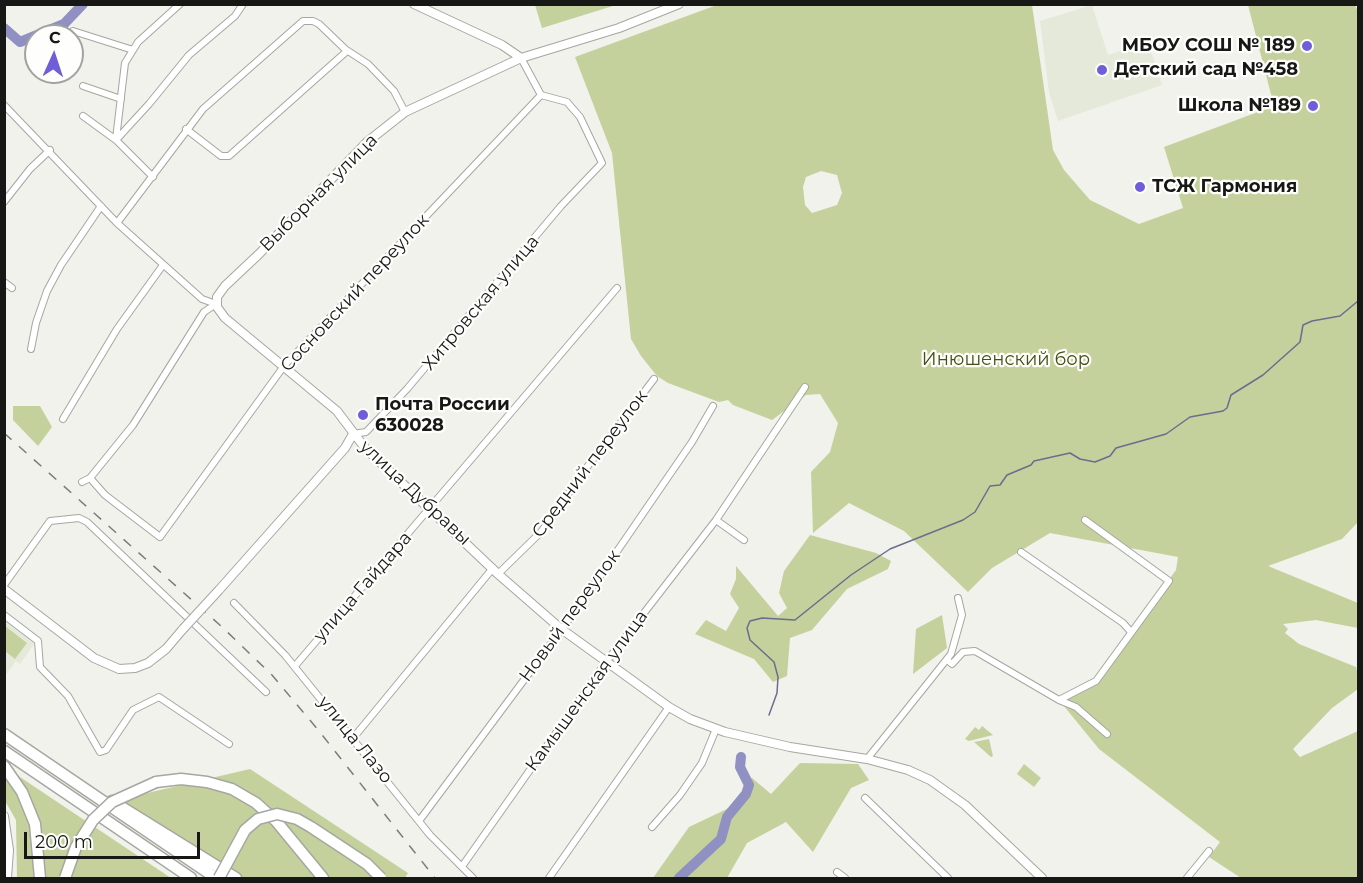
<!DOCTYPE html>
<meta charset="utf-8">
<style>
body{margin:0}
#map{position:relative;width:1363px;height:883px;overflow:hidden;background:#f0f2eb;font-family:Montserrat,sans-serif}
canvas{display:block}
.frame{position:absolute;inset:0;border:6px solid #171815;pointer-events:none}
.north{position:absolute;left:24px;top:24px;width:60px;height:60px;box-sizing:border-box;background:#fefffc;border:2px solid #a2a3a0;border-radius:50%;rotate:3deg;font-size:16px;font-weight:700;line-height:24px;text-align:center;color:#171815}
.north::after{content:'';display:block;margin:auto;width:21px;height:27px;background:#6f5ed9;clip-path:polygon(50% 0,100% 100%,50% 72%,0 100%)}
.scale{position:absolute;left:24px;top:832px;width:176px;height:27px;box-sizing:border-box;border:3px solid #171815;border-top:0;padding-left:8px;font-size:18px;line-height:21px;white-space:nowrap;color:#171815;-webkit-text-stroke:4px #fefffc;paint-order:stroke}
</style>
<div id="map">
<canvas width="1363" height="883"></canvas>
<div class="frame"></div>
<div class="north">С</div>
<div class="scale">200 m</div>
</div>
<script>
const context = document.querySelector('canvas').getContext('2d');
context.lineJoin = 'round';
function fillPath(path, color) { context.fillStyle = color; context.fill(path, 'evenodd'); }
const poly = rows => new Path2D(rows.map(r => 'M' + r).join(''));
function strokePath(path, color, width, dash) { context.strokeStyle = color; context.lineWidth = width; context.lineCap = dash ? 'butt' : 'round'; context.setLineDash(dash || []); context.stroke(path); }
function label(font, color, halo, rows, align = 'center') {
  context.font = font + ' Montserrat,sans-serif'; context.lineWidth = 4.5; context.setLineDash([]); context.textBaseline = 'middle'; context.strokeStyle = halo; context.fillStyle = color; for (const [text, x, y, turn = 0] of rows) {
    context.save(); context.translate(x, y); context.rotate((+turn || 0) * Math.PI / 180); context.textAlign = isNaN(turn) ? turn : align; if (halo) context.strokeText(text, 0, 0); context.fillText(text, 0, 0); context.restore();
  }
}
fillPath(poly([
 [1092,5,1108,55,1148,42,1162,85,1058,121,1049,92,1040,21],
 [5,621,34,644,20,664,16,661,5,676]
]), '#e5e9da');
fillPath(poly([
 [535,5,535,4,616,5,542,28],
 [717,5,1032,5,1053,150,1064,170,1090,200,1139,224,1183,208,1164,147,1274,106,1248,5,1355,5,1358,12,1358,522,1342,539,1268,566,1358,603,1358,628,1316,620,1283,624,1288,629,1285,633,1299,644,1356,667,1358,675,1358,689,1332,708,1293,749,1300,757,1358,731,1358,878,1241,878,1209,857,1220,842,1099,749,1059,700,1096,681,1176,570,1178,557,1050,533,992,568,968,592,904,531,849,503,813,533,811,472,830,452,838,423,820,394,806,395,772,420,733,405,728,400,719,402,668,383,657,376,641,356,631,339,612,153,575,57],
 [821,171,837,175,842,193,837,205,812,213,805,205,803,187,806,177],
 [13,406,40,406,52,427,38,446,13,420],
 [810,535,876,553,891,561,888,569,847,589,812,630,790,638,787,676,773,682,754,659,695,634,706,620,726,631,739,608,730,594,736,579,736,566,778,616,787,608,779,593,784,571],
 [942,615,947,648,913,674,916,629],
 [5,626,27,643,15,659,5,651],
 [982,726,993,735,969,741,965,739,975,727,979,730],
 [989,739,993,756,991,757,974,742],
 [800,763,858,764,869,780,851,788,813,852,786,822,747,843,727,878,653,878,689,827,731,807,752,778,771,794],
 [1024,764,1041,778,1034,787,1017,774],
 [5,767,171,878,17,878,16,820,5,801],
 [250,769,408,873,405,878,231,878,113,801]
]), '#c4d19d');
strokePath(poly([
 [769,715,777,693,778,677,774,662,750,640,747,628,750,621,762,618,795,620,851,575,890,549,963,520,975,512,990,486,1000,485,1007,475,1031,465,1034,461,1070,453,1080,459,1095,462,1110,456,1116,448,1166,434,1190,417,1223,411,1227,408,1231,395,1263,375,1300,342,1303,325,1312,321,1340,316,1358,301]
]), '#6c6c8f', 1.5);
strokePath(poly([
 [4,28,20,42,64,24,83,4],
 [679,878,721,839,727,817,746,794,749,785,740,767,741,757]
]), '#9190c3', 10);
const street = poly([
 [73,31,133,50],
 [83,86,121,99],
 [4,105,117,223,202,299,216,304],
 [83,116,116,140,153,177],
 [186,129,221,156,229,156,347,51],
 [116,139,125,63,138,42,180,4],
 [116,140,149,104,189,55,235,16,243,4],
 [4,202,30,169,50,150],
 [117,223,203,109,303,21,313,21,319,24,345,49,368,64,394,91,405,112],
 [4,282,12,288],
 [31,349,36,323,47,291,61,265,101,206],
 [63,419,117,329,163,265],
 [353,434,366,432,407,389,561,206,602,163,580,117,567,102,541,95],
 [90,478,105,495,160,537,284,366,541,95,521,58],
 [82,482,90,478,133,425,204,312,216,304],
 [716,520,744,540],
 [1021,552,1123,623,1131,632],
 [498,574,541,532,590,463,654,379],
 [4,585,50,521,79,518,87,522,266,692],
 [234,603,285,655,430,835,473,878],
 [4,615,38,641,40,667,68,696,100,752,106,750,133,710,159,697,229,744],
 [947,660,952,664,963,652,975,651,1059,700,1076,707,1107,734],
 [295,666,617,288],
 [1059,700,1096,681,1169,581,1085,520],
 [354,737,493,568],
 [867,759,951,654,962,615,958,598],
 [865,798,948,878],
 [419,821,585,598,692,442,713,406],
 [652,827,680,795,702,763,716,729],
 [463,865,606,662,716,520,805,387],
 [837,872,845,878],
 [549,878,669,707],
 [1187,878,1209,851]
]);
const secondary = poly([
 [414,4,502,45,521,58],
 [679,4,619,28,521,58,405,112,367,142,259,254,225,286,217,297,217,307,225,318,337,411,365,448,498,574,560,628,669,707,690,719,725,732,790,747,867,759,908,770,930,780,965,805,1042,878],
 [4,589,94,658,119,669,135,668,148,663,166,649,183,629],
 [219,590,345,448,353,434],
 [4,816,9,850,7,878]
]);
const highway = poly([
 [4,734,216,878],
 [4,751,191,878],
 [4,766,22,792,35,824,40,878],
 [156,782,181,779,207,782,232,789,256,803,276,821,323,878],
 [112,801,236,878]
]);
strokePath(street, '#a5a7a0', 8);
strokePath(secondary, '#a5a7a0', 10);
strokePath(highway, '#a5a7a0', 13);
strokePath(street, '#fff', 6);
strokePath(secondary, '#fff', 8);
strokePath(highway, '#fff', 10);
strokePath(poly([
 [4,433,221,626,272,675,319,731,435,878]
]), '#7b7d78', 1.5, [10, 10]);
const secondaryBridge = poly([
 [183,629,219,590]
]);
const highwayBridge = poly([
 [65,878,76,847,93,820,112,802,156,782],
 [219,878,245,830,258,819,277,814,297,819,311,827,367,864,381,878]
]);
strokePath(secondaryBridge, '#a5a7a0', 10, []);
strokePath(highwayBridge, '#a5a7a0', 13, []);
strokePath(secondaryBridge, '#fff', 8);
strokePath(highwayBridge, '#fff', 10);
for (const [x, y, r, color] of [
 [1307,46,6,"#6f5ed9"],
 [1102,70,6,"#6f5ed9"],
 [1313,106,6,"#6f5ed9"],
 [1140,187,6,"#6f5ed9"],
 [363,415,6,"#6f5ed9"]
]) { const dot = new Path2D(); dot.arc(x, y, r, 0, 2 * Math.PI); context.fillStyle = color; context.fill(dot); strokePath(dot, '#fefffc', 2); }
label('bold 18px', '#171815', '#fefffc', [
 ["МБОУ СОШ № 189",1295,46,"right"],
 ["Детский сад №458",1114,70],
 ["Школа №189",1301,106,"right"],
 ["ТСЖ Гармония",1152,187],
 ["Почта России",375,405],
 ["630028",375,426]
], 'left');
label('18px', '#171815', '#fefffc', [
 ["Выборная улица",319,193,-45],
 ["Сосновский переулок",355,293,-47],
 ["Хитровская улица",481,303,-50],
 ["Средний переулок",590,464,-53],
 ["улица Дубравы",415,493,43],
 ["улица Гайдара",363,587,-49],
 ["Новый переулок",570,616,-54],
 ["Камышенская улица",587,691,-54],
 ["улица Лазо",355,740,51]
]);
label('18px', '#465012', '#fefffc', [
 ["Инюшенский бор",1006,360]
]);
</script>
